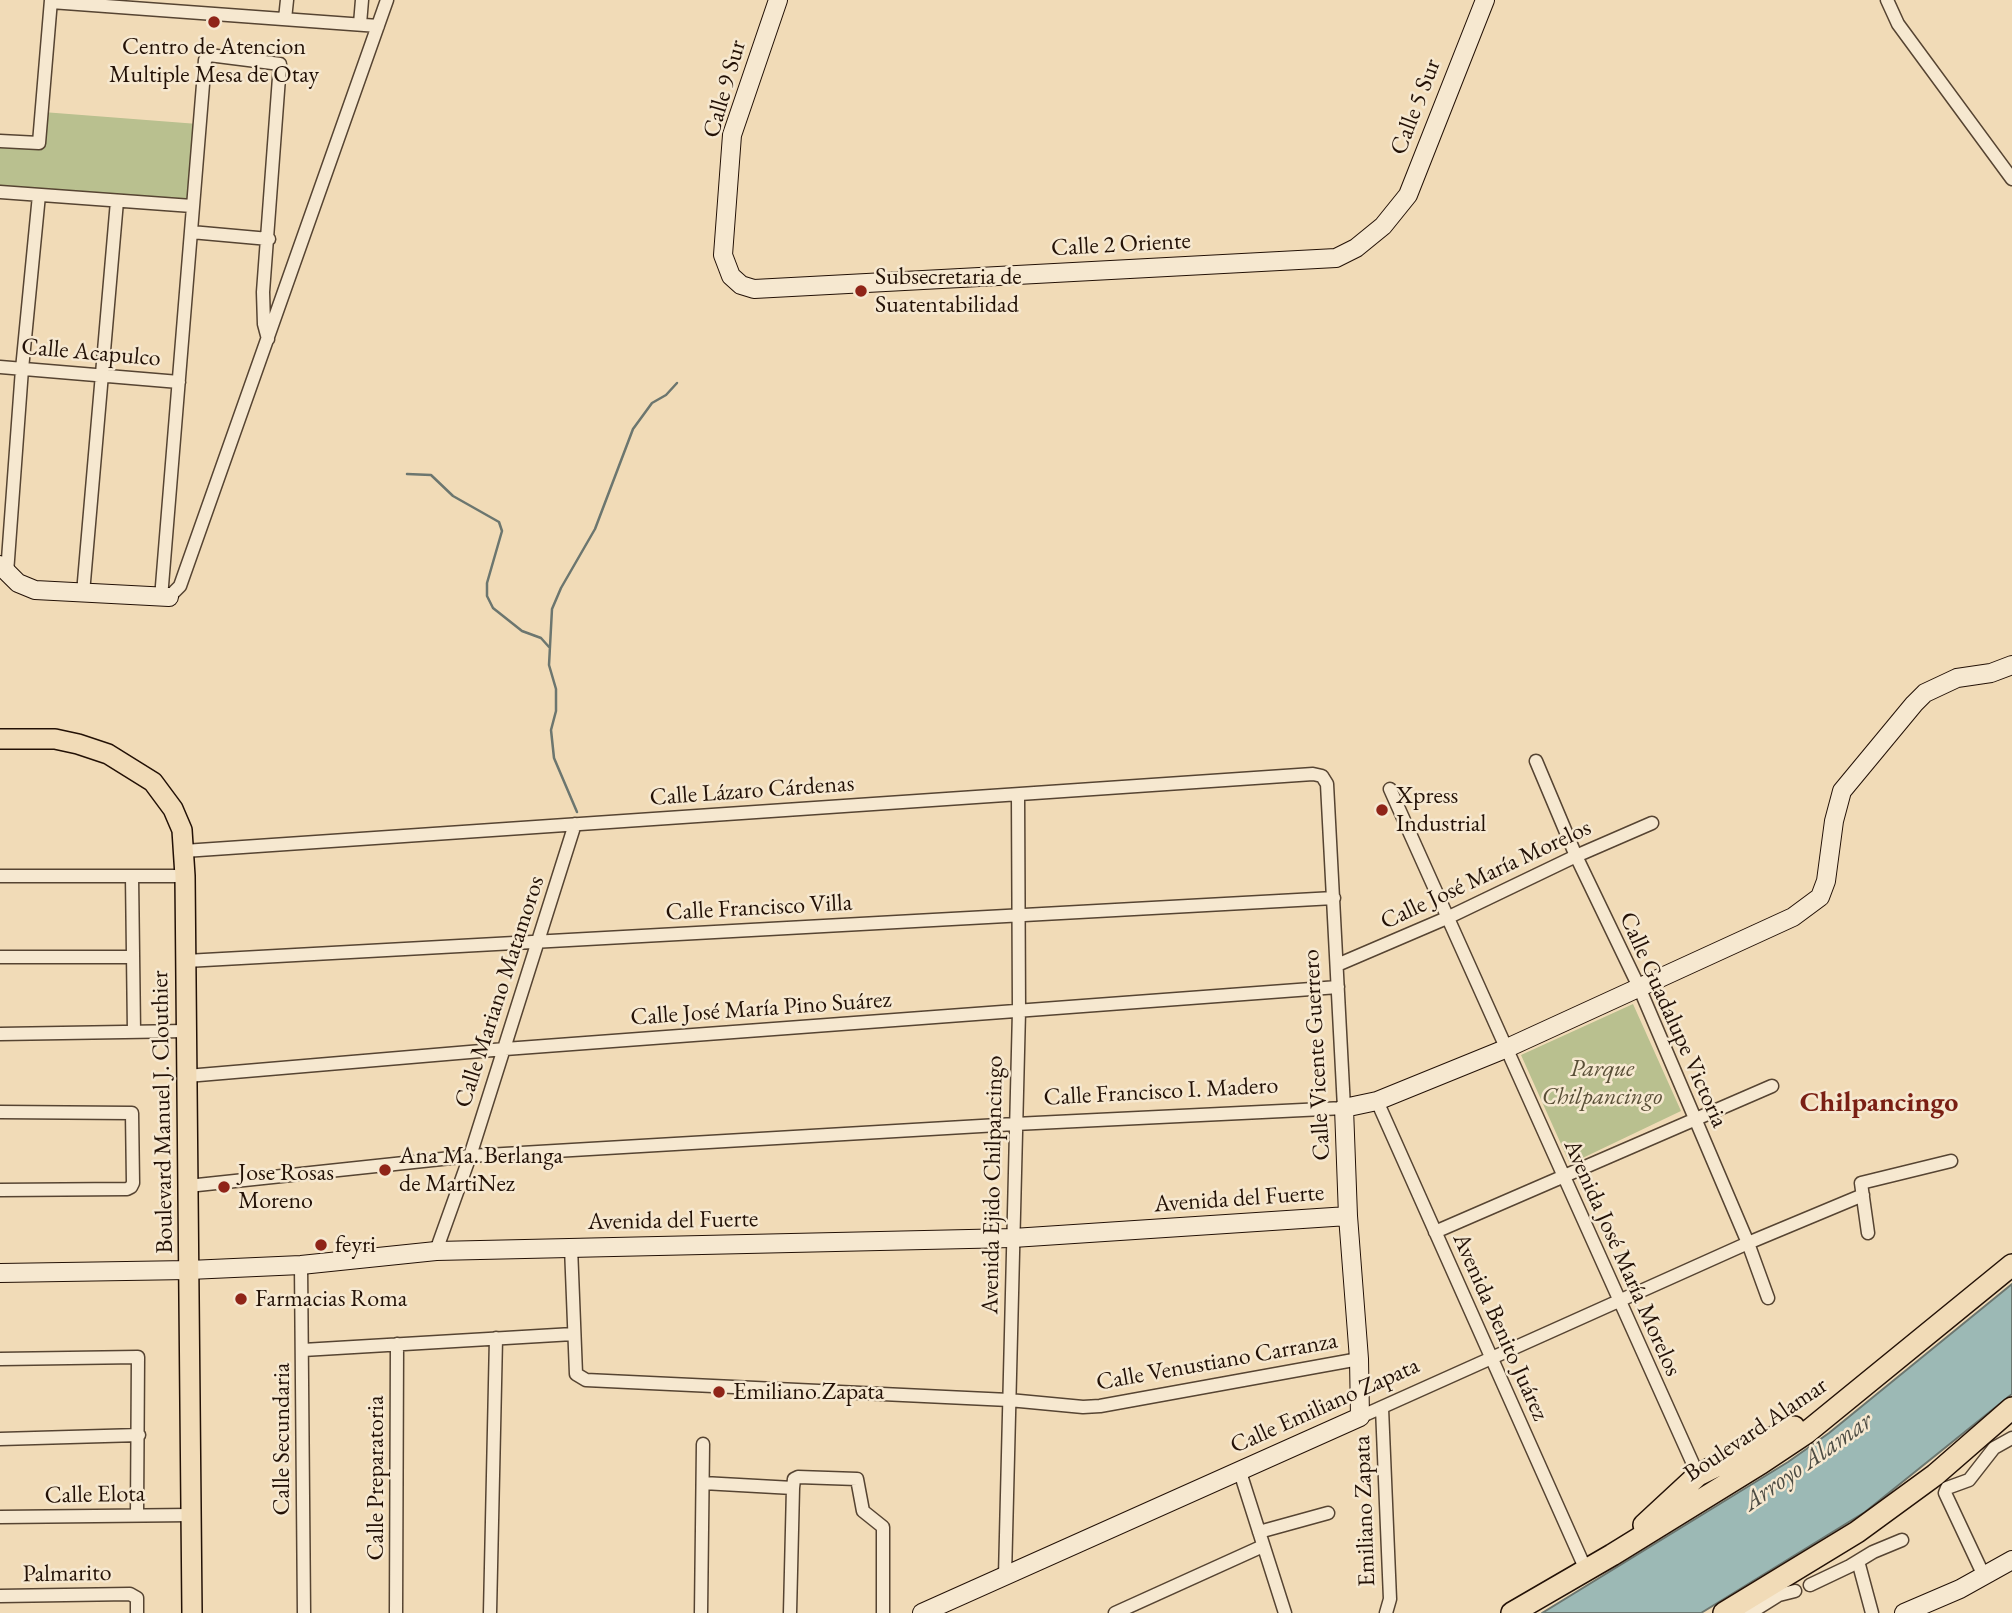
<!DOCTYPE html>
<meta charset="utf-8">
<style>
body{margin:0}
canvas{display:block;background:#f1dbb7}
</style>
<canvas width="2012" height="1613"></canvas>
<script>
const context = document.querySelector('canvas').getContext('2d');
context.lineJoin = 'round';
function fillPath(path, color) { context.fillStyle = color; context.fill(path, 'evenodd'); }
const poly = rows => new Path2D(rows.map(r => 'M' + r).join(''));
function strokePath(path, color, width, dash) { context.strokeStyle = color; context.lineWidth = width; context.lineCap = dash ? 'butt' : 'round'; context.setLineDash(dash || []); context.stroke(path); }
function label(font, color, halo, rows, align = 'center') {
  context.font = font + ' "EB Garamond",serif'; context.lineWidth = 5; context.setLineDash([]); context.textBaseline = 'middle'; context.strokeStyle = halo; context.fillStyle = color; for (const [text, x, y, turn = 0] of rows) {
    context.save(); context.translate(x, y); context.rotate((+turn || 0) * Math.PI / 180); context.textAlign = isNaN(turn) ? turn : align; if (halo) context.strokeText(text, 0, 0); context.fillText(text, 0, 0); context.restore();
  }
}
fillPath(poly([
 [43,112,198,124,191,205,0,191,0,142,40,145],
 [1633,1004,1681,1111,1570,1164,1521,1055]
]), '#b9c08f');
const water = poly([
 [2012,1284,2012,1394,1865,1512,1701,1613,1542,1613,1788,1462,1829,1433,2012,1284]
]);
fillPath(water, '#9cb9b5');
strokePath(water, '#6c766f', 2);
strokePath(poly([
 [407,474,431,475,453,496,499,522,502,531,487,583,487,596,493,608,522,631,541,638,549,647],
 [577,812,554,758,551,730,556,711,556,689,549,665,552,609,561,588,595,529,633,429,652,403,666,395,677,383]
]), '#6c766f', 2.5);
const street = poly([
 [1887,0,1898,24,2012,179],
 [51,2,378,26],
 [285,19,287,0],
 [360,24,362,0],
 [0,141,39,143,51,0],
 [0,192,192,206],
 [191,232,269,239],
 [0,367,179,382],
 [7,573,22,369,39,195],
 [83,593,117,201],
 [169,597,180,586,387,0],
 [161,598,205,60,209,55,280,64,263,292,264,324,268,339],
 [1536,761,1576,856,1639,987,1748,1243,1768,1298],
 [1390,789,1698,1475],
 [184,851,1313,774,1322,776,1327,784,1344,1108,1015,1124,470,1156,188,1186],
 [0,876,185,876],
 [132,876,134,1032],
 [0,957,133,957],
 [186,961,1334,898],
 [1337,965,1449,917,1576,856,1652,823],
 [0,1034,186,1031],
 [187,1076,505,1049,1338,987],
 [1377,1101,1586,1570],
 [0,1112,132,1113,133,1183,131,1187,127,1189,0,1190],
 [1435,1232,1772,1086],
 [1868,1233,1861,1183,1951,1161],
 [571,1247,576,1374,586,1380,1009,1400,1083,1407,1100,1406,1359,1359],
 [436,1251,470,1156,575,824],
 [301,1265,304,1613],
 [303,1350,573,1334],
 [0,1359,138,1357,137,1514],
 [1382,1408,1390,1599,1386,1613],
 [1360,1417,1748,1243,1863,1195],
 [0,1439,139,1435],
 [1240,1472,1285,1613],
 [703,1483,793,1488],
 [0,1517,191,1515],
 [1259,1532,1328,1513],
 [1858,1561,1872,1613],
 [1005,1576,1019,1011,1018,795],
 [1984,1576,1945,1493,1947,1488,1969,1480,1994,1448,2012,1438],
 [1810,1585,1850,1566,1873,1552,1902,1540],
 [0,1596,130,1594,137,1598,137,1613],
 [396,1613,397,1344],
 [490,1613,496,1338],
 [701,1613,703,1444],
 [790,1613,793,1488,794,1479,798,1477,857,1479,863,1511,883,1527,883,1613],
 [1115,1613,1263,1546],
 [1750,1613,1779,1595,1795,1591]
]);
const secondary = poly([
 [778,0,732,135,723,255,731,276,741,285,754,289,1336,258,1356,248,1383,226,1408,195,1485,0],
 [0,565,18,583,35,590,169,597],
 [0,1273,189,1270,301,1265,436,1251,1013,1238,1348,1216],
 [922,1613,1360,1417,1359,1359,1348,1216,1344,1108,1377,1101,1505,1049,1793,917,1820,897,1826,881,1834,821,1842,791,1914,704,1925,693,1957,678,1991,673,2012,665],
 [1904,1613,1960,1589,2012,1560]
]);
const primary = poly([
 [0,739,55,739,78,744,108,754,153,782,173,809,182,830,185,876,192,1613]
]);
const highway = poly([
 [1644,1525,1698,1475,1794,1427],
 [1512,1613,1612,1555,1761,1463,1806,1433,2012,1265],
 [1724,1613,1857,1532,1935,1475,2012,1408]
]);
strokePath(street, '#564432', 15);
strokePath(secondary, '#231106', 20);
strokePath(primary, '#231106', 22);
strokePath(highway, '#231106', 24);
strokePath(street, '#f6e8d0', 12);
strokePath(secondary, '#f6e8d0', 18);
strokePath(primary, '#f1dbb7', 19);
strokePath(highway, '#f1dbb7', 21);
for (const [x, y, r, color] of [
 [214,22,7,"#8f2418"],
 [861,291,7,"#8f2418"],
 [1382,810,7,"#8f2418"],
 [385,1170,7,"#8f2418"],
 [224,1187,7,"#8f2418"],
 [321,1245,7,"#8f2418"],
 [241,1299,7,"#8f2418"],
 [719,1392,7,"#8f2418"]
]) { const dot = new Path2D(); dot.arc(x, y, r, 0, 2 * Math.PI); context.fillStyle = color; context.fill(dot); strokePath(dot, '#f6e8d0', 2.5); }
label('24px', '#231106', '#f6e8d0', [
 ["Centro de Atencion",214,47,"center"],
 ["Multiple Mesa de Otay",214,75,"center"],
 ["Subsecretaria de",875,277],
 ["Suatentabilidad",875,305],
 ["Xpress",1396,796],
 ["Industrial",1396,824],
 ["Ana Ma. Berlanga",399,1156],
 ["de MartiNez",399,1184],
 ["Jose Rosas",238,1173],
 ["Moreno",238,1201],
 ["feyri",335,1245],
 ["Farmacias Roma",255,1299],
 ["Emiliano Zapata",733,1392]
], 'left');
label('24px', '#231106', '#f6e8d0', [
 ["Calle 9 Sur",725,89,-74],
 ["Calle 5 Sur",1416,107,-69],
 ["Calle 2 Oriente",1121,245,-3],
 ["Calle Acapulco",91,353,5],
 ["Calle Lázaro Cárdenas",752,791,-4],
 ["Calle José María Morelos",1486,875,-25],
 ["Calle Francisco Villa",759,908,-3],
 ["Calle Mariano Matamoros",500,992,-72],
 ["Calle José María Pino Suárez",761,1009,-4],
 ["Calle Guadalupe Victoria",1673,1020,66],
 ["Calle Vicente Guerrero",1317,1055,-93],
 ["Calle Francisco I. Madero",1161,1092,-3],
 ["Boulevard Manuel J. Clouthier",163,1112,-91],
 ["Avenida Ejido Chilpancingo",993,1185,-89],
 ["Avenida del Fuerte",1239,1199,-4],
 ["Avenida del Fuerte",673,1221,-1],
 ["Avenida José María Morelos",1622,1258,66],
 ["Avenida Benito Juárez",1500,1327,66],
 ["Calle Venustiano Carranza",1217,1362,-10],
 ["Calle Emiliano Zapata",1325,1406,-24],
 ["Boulevard Alamar",1756,1430,-34],
 ["Calle Secundaria",282,1439,-90],
 ["Calle Preparatoria",376,1478,-90],
 ["Calle Elota",95,1495,-1],
 ["Emiliano Zapata",1365,1511,-92],
 ["Palmarito",67,1574,-1]
]);
label('italic 24px', '#584e36', '#f6e8d0', [
 ["Parque",1602,1069],
 ["Chilpancingo",1602,1097]
]);
label('italic 26px', '#4d4c43', '#f6e8d0', [
 ["Arroyo Alamar",1808,1462,-35]
]);
label('bold 28px', '#7a1f14', '#f6e8d0', [
 ["Chilpancingo",1879,1103]
]);
</script>
